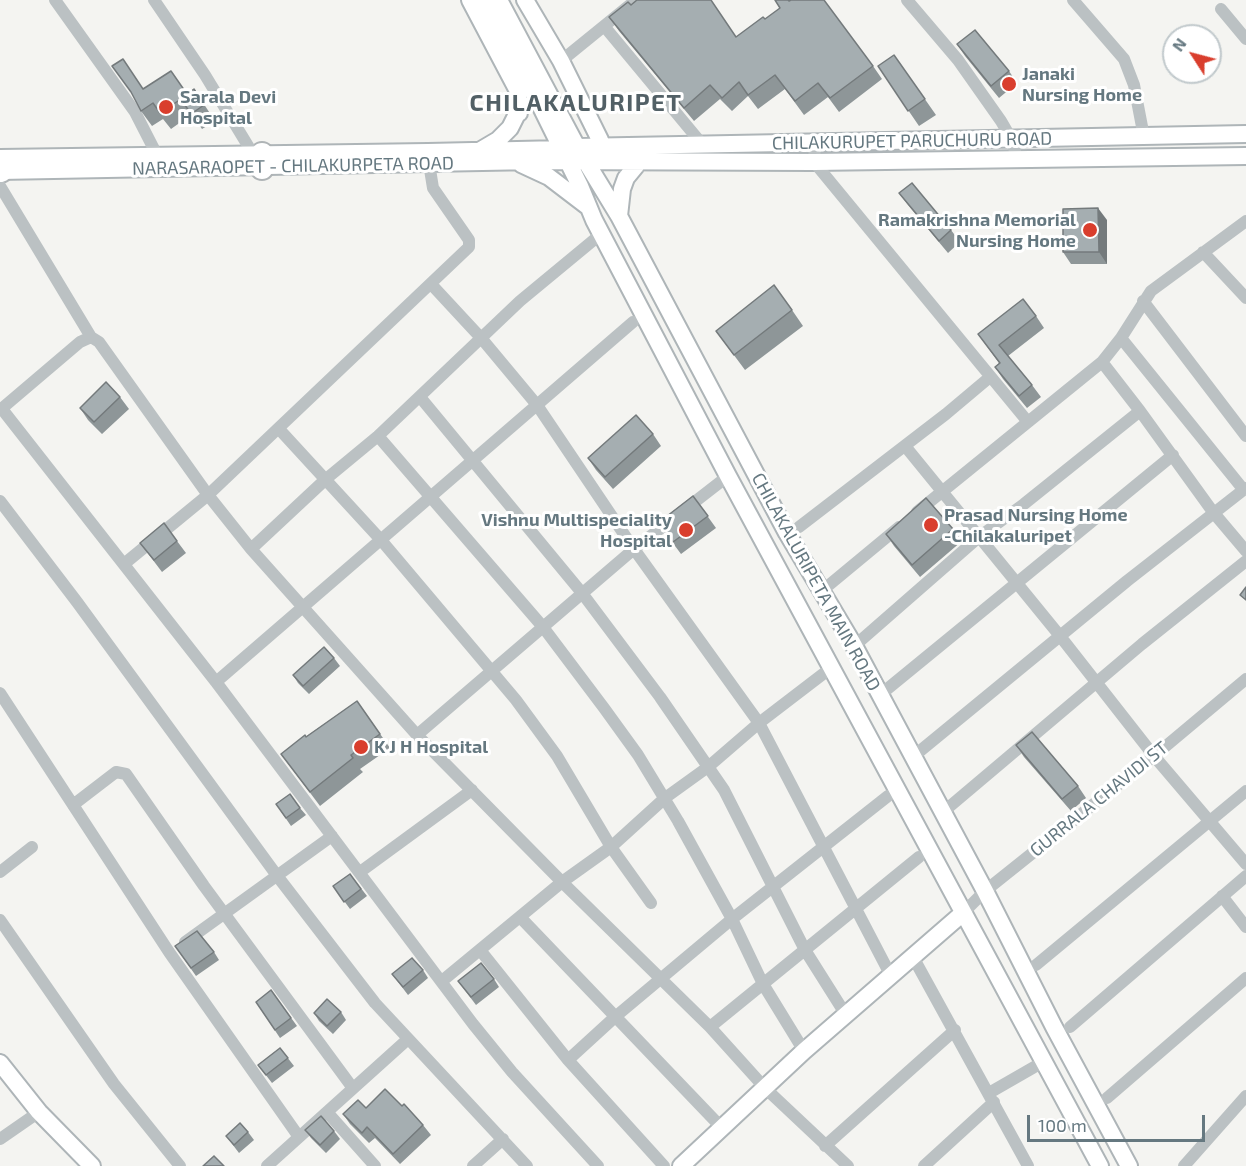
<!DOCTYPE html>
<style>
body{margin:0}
#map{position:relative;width:1246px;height:1166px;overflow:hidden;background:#f4f4f1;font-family:"Exo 2",sans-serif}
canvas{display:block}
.north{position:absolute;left:1162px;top:24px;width:60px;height:60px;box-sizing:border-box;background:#fff;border:2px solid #c1c9cc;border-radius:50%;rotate:306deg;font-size:16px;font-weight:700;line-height:24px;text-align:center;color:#657880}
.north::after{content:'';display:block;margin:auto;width:21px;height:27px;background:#d93e2d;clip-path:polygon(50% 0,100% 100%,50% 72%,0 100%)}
.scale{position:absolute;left:1027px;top:1115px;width:178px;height:27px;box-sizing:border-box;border:3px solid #657880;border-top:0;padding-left:8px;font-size:18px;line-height:21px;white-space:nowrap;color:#657880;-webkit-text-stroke:4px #fff;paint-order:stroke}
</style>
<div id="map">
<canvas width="1246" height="1166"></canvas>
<div class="north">N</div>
<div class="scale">100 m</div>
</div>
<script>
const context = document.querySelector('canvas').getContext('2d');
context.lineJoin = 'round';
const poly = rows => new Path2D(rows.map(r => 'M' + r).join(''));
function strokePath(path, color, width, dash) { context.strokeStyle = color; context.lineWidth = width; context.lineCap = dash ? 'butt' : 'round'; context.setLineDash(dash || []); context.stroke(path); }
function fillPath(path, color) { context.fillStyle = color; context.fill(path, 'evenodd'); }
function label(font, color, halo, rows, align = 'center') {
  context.font = font + ' "Exo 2",sans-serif'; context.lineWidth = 6; context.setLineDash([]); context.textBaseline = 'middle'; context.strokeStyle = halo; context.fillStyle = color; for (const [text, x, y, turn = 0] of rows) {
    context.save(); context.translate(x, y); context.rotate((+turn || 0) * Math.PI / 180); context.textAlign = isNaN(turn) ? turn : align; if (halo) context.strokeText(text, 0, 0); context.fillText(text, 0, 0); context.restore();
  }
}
const secondary = poly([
 [470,0,518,91,519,113],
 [484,0,542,109,580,186,594,220,728,476,1100,1166],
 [499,0,577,147,619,216,787,533,852,642,985,891,1054,1027,1129,1166],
 [525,0,561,61,600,140],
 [481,150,498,140,510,128,522,104],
 [0,158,428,152,562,149,577,147,1246,134],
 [521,164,549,177,587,206],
 [0,171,536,161,814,162,1246,156],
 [619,216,622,189,626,178,640,161],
 [0,1063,39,1112,92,1166],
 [681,1166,804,1051,963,913]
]);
const highway = poly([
 [262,154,262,168],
 [0,162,1,171]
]);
strokePath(secondary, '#aeb5b8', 20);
strokePath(highway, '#afb4b6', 26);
strokePath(poly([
 [55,0,135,112,157,155],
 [154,0,205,75,253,154],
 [907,0,958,60,1001,121,1012,140,1017,159],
 [1073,0,1124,59,1134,85,1144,137],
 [1221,9,1246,39],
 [604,26,702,144],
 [561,61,636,0],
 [815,144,814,162,1028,422],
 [0,186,91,337,99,342,208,495,251,549,417,735,562,882,710,1027,765,1088,848,1166],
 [1203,252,1246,298],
 [431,284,482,339,537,405,634,549,759,723,891,976],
 [1143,301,1246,436],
 [1121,338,1243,489],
 [1102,362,1140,411,1213,512,1246,551],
 [420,397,582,593,660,697,724,790,805,950,846,1015],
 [2,409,216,682,473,1024,512,1072,598,1166],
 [0,410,80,342,91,337],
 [279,429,381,540,516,700,557,756,611,847,651,903],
 [378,436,543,627,604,708,638,755,678,821,732,919,763,984,804,1051],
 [905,446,1060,636,1154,756,1246,864],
 [0,501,77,602,278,877,375,1003,527,1166],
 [917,512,1102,362,1121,338,1151,291,1246,221],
 [799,527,946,414,990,377],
 [251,549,326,479,378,436,520,301,601,234],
 [124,564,208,495,469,247,469,240,433,188,428,157],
 [829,585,899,527],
 [860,641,979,537,1024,504,1140,411],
 [216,682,633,322],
 [886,690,1173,455],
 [0,693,169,952,299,1137],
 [417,735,634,549,728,476],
 [920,751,1127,581,1246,488],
 [73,805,116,772,126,774,204,886,352,1087],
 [949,807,1142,644,1246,561],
 [0,872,32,847],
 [360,872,472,790],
 [1222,896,1246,927],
 [963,913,985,891,1154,756,1246,679],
 [520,917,722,1128],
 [0,920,114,1084,180,1166],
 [185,942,332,836],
 [480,950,568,1060,664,1166],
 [913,957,1028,1166],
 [1036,965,1246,791],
 [442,981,562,882,611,847,665,798,708,767,759,723,823,674],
 [710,1027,919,857],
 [1070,1027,1246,876],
 [568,1060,615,1017,732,919,888,796],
 [989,1093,1036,1066],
 [1107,1098,1246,978],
 [327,1112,375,1166],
 [0,1139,39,1112],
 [825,1146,955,1030],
 [267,1166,408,1039],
 [473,1166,503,1139],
 [924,1166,994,1102],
 [1184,1166,1246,1096]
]), '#bbc1c3', 12);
strokePath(secondary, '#fff', 16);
strokePath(highway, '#fff', 22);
fillPath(poly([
 [775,0,789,0,873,66,882,79,839,112,828,97,804,115,785,89,758,109,748,96,732,111,720,99,694,121,619,31,609,17,631,5,736,37,765,19,780,8],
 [957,44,1009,71,1017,83,999,98,965,56],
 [894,55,936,115,919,126,878,66],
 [144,89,187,93,194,89,215,121,202,129,192,114,171,129,163,119,152,126,141,111],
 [899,193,951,230,960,242,948,253,908,205],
 [1107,220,1107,264,1071,264,1063,252],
 [792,310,803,326,745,370,716,331],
 [1036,316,1044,328,1008,356,1032,385,1041,397,1027,408,1003,379,995,367,999,363,978,334],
 [120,397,129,409,102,434,88,420,80,408],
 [653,434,661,446,613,489,596,470,588,458],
 [693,496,716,528,681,554,658,523],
 [953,529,962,541,920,577,894,546,886,534],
 [177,541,186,553,162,572,140,543],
 [334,658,340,666,309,694,298,683,293,675],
 [357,701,390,748,360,769,363,772,320,806,281,754],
 [1016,745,1078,786,1086,798,1071,811,1024,757],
 [276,804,300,808,306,815,291,826],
 [350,874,367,896,350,909,333,886],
 [175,946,214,952,219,960,196,976],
 [423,970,428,978,408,995,392,974],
 [494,979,499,987,476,1005,458,981],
 [271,990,297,1026,280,1038,256,1002],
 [341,1012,346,1020,333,1034,319,1021,314,1013],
 [280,1048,294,1066,272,1083,258,1065],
 [402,1106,423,1125,431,1135,400,1164,375,1138,369,1143,350,1124,343,1114,366,1108],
 [305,1130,334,1131,340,1139,326,1153,311,1138],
 [248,1132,254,1140,239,1153,226,1136]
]), '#8e9698');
fillPath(poly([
 [1098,208,1107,220,1107,264,1099,252]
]), '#747a7c');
const building = poly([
 [637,0,711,0,736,37,763,17,765,19,780,8,775,0,788,0,789,1,791,0,824,0,873,66,830,98,818,83,795,101,775,75,748,95,739,82,722,98,710,85,684,108,609,17,628,2,631,5,637,0],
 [975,30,1009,71,991,86,957,44,975,30],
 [894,55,925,99,908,111,878,66,894,55],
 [123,59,143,89,171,71,187,94,194,89,204,105,191,114,181,99,160,113,153,103,141,111,131,92,112,66,123,59],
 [912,183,951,230,939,241,899,193,912,183],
 [1098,208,1099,252,1063,252,1063,209,1098,208],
 [774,285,792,310,734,355,716,331,774,285],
 [1023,299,1036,316,999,345,1032,385,1019,396,995,367,1000,363,978,334,1023,299],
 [106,382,120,397,94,422,80,408,106,382],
 [636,415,653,434,605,477,588,458,636,415],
 [693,496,708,516,673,542,658,523,693,496],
 [926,498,953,529,912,565,886,534,926,498],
 [164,523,177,541,154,560,140,543,164,523],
 [1246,587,1246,600,1240,595,1246,587],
 [324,647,334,658,303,686,293,675,324,647],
 [357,701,380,734,351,755,353,758,310,792,281,754,305,735,306,737,357,701],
 [1032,732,1078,786,1062,799,1016,745,1032,732],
 [290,794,300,808,286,818,276,804,290,794],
 [350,874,361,889,344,902,333,886,350,874],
 [197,931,214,952,191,968,175,946,197,931],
 [412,958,423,970,403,987,392,974,412,958],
 [481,963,494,979,471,997,458,981,481,963],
 [271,990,291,1018,275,1030,256,1002,271,990],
 [327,999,341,1012,327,1026,314,1013,327,999],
 [280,1048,288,1058,266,1075,258,1065,280,1048],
 [385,1089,402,1106,404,1104,423,1125,393,1154,367,1127,362,1133,343,1114,358,1100,366,1108,385,1089],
 [321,1116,334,1131,320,1145,305,1130,321,1116],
 [240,1123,248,1132,234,1145,226,1136,240,1123],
 [214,1156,224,1166,203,1166,214,1156]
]);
fillPath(building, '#a5aeb1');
strokePath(building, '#747a7c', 1.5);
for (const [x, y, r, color] of [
 [1009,84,8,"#d93e2d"],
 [166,107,8,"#d93e2d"],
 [1090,230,8,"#d93e2d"],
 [931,525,8,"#d93e2d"],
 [686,530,8,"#d93e2d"],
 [361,747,8,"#d93e2d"]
]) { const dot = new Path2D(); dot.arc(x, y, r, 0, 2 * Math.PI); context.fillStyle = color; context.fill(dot); strokePath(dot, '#fff', 2); }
label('bold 18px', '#657880', '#fff', [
 ["Janaki",1022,74],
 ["Nursing Home",1022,95],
 ["Sarala Devi",180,97],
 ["Hospital",180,118],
 ["Ramakrishna Memorial",1076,220,"right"],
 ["Nursing Home",1076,241,"right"],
 ["Prasad Nursing Home",944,515],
 ["-Chilakaluripet",944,536],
 ["Vishnu Multispeciality",672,520,"right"],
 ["Hospital",672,541,"right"],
 ["K J H Hospital",374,747]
], 'left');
label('18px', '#657880', '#fff', [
 ["CHILAKURUPET PARUCHURU ROAD",912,141,-1],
 ["NARASARAOPET - CHILAKURPETA ROAD",293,166,-1],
 ["CHILAKALURIPETA MAIN ROAD",816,582,61],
 ["GURRALA CHAVIDI ST",1099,799,-39]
]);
context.letterSpacing = '1.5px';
label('bold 24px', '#526066', '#fff', [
 ["CHILAKALURIPET",576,103]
]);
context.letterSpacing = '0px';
</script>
